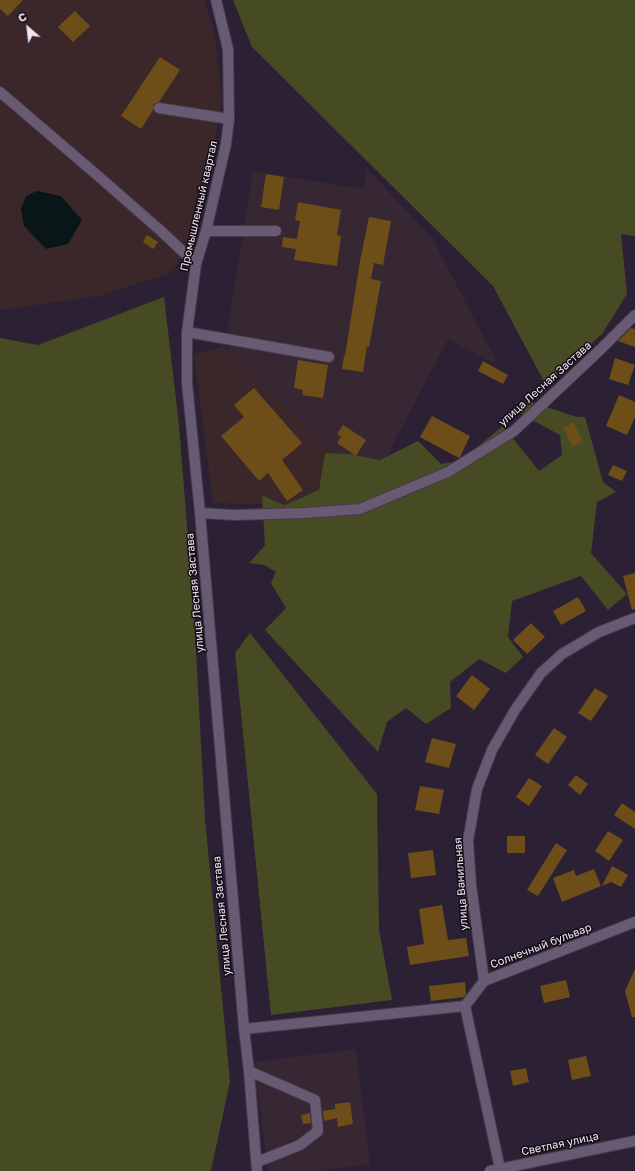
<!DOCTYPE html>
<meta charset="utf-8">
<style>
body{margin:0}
#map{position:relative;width:635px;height:1171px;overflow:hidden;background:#2c2035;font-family:"Golos Text",sans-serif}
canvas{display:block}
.north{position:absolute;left:8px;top:8px;width:40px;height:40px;-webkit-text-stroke:3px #120c15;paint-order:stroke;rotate:332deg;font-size:11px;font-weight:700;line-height:16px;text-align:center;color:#efe7f5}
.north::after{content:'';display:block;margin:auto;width:14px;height:18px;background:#efe7f5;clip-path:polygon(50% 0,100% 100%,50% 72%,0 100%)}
</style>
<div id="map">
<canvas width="635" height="1171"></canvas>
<div class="north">С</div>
</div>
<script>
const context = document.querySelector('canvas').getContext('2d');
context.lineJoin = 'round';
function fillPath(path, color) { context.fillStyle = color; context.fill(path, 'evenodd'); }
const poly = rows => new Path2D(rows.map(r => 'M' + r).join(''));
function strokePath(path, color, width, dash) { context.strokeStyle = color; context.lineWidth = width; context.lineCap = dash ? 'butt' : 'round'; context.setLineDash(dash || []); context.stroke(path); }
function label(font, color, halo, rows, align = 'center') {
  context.font = font + ' "Golos Text",sans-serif'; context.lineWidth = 3; context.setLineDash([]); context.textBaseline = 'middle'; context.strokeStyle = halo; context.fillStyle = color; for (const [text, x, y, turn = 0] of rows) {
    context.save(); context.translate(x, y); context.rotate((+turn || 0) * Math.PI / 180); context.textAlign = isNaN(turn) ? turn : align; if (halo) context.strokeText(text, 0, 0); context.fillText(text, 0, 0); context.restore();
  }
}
fillPath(poly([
 [367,169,432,238,499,366,448,339,366,496,344,466,228,349,234,334,227,332,253,171,363,189],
 [356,1049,370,1164,314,1171,268,1171,254,1062]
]), '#372732');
fillPath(poly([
 [0,0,204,0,214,31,222,98,208,173,192,241,170,273,99,296,0,310],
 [225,346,344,466,311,505,213,503,194,354]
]), '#3b2729');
fillPath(poly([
 [233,0,635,0,635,236,621,234,627,294,602,334,546,385,493,286,252,47],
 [164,297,179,425,194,614,205,819,230,1081,211,1171,0,1171,0,338,38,345],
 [528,401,577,417,585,417,603,482,616,492,597,502,591,553,627,594,608,610,581,576,512,601,508,637,523,657,506,673,479,659,450,682,451,708,426,724,406,708,387,722,378,752,265,630,286,608,271,583,276,572,264,565,249,563,265,545,262,495,274,501,285,505,319,490,325,453,349,454,380,460,418,441,441,464,460,461,503,426,539,471,562,455,560,435,521,414],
 [250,633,377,794,379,929,392,1000,271,1015,235,653]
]), '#474b23');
fillPath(poly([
 [37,191,61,196,82,220,68,244,46,249,24,226,21,209,26,196]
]), '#081618');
fillPath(poly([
 [0,0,23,0,8,16,0,9],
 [75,11,90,26,73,42,58,27],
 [160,57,180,70,159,102,154,104,153,110,141,129,121,116],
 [266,174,284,177,279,210,261,207],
 [298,202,341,210,337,235,341,236,337,266,294,260,296,249,282,247,283,237,297,239,300,221,295,220],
 [369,217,391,221,383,265,374,263,371,279,381,281,369,347,367,346,363,372,342,369,344,356,345,356,360,261],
 [147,235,158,242,153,249,143,242],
 [631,328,635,329,635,347,618,341],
 [615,358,635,365,628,385,609,379],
 [298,360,328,365,323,398,302,395,303,390,294,388],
 [483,361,508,375,503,384,478,371],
 [254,388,302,443,282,460,303,490,287,501,268,473,259,481,221,436,244,417,234,405],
 [619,395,635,402,635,417,627,435,606,426],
 [432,416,470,436,460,457,459,458,420,437],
 [573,422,583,441,573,447,563,428],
 [343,425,366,440,356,456,337,443,341,437,337,434],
 [613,465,627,471,622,481,608,475],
 [635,573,635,609,632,610,623,576],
 [578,597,586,611,561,625,553,611],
 [531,623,545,637,527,654,513,640],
 [472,675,490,689,474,710,456,696],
 [595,688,608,696,591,721,578,713],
 [554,728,567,737,548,764,535,755],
 [432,738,456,744,449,768,425,762],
 [576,775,588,784,580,795,568,785],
 [529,778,542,786,529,806,516,797],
 [420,786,444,790,439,814,415,810],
 [622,803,635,812,635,829,614,815],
 [608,831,623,840,609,861,595,851],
 [507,836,525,836,525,853,507,853],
 [556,843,567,850,538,896,527,890],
 [433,850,436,875,411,878,408,853],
 [612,866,628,875,621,887,611,882,602,886],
 [594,869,601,886,562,902,553,878,574,870,576,876],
 [442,905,448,940,466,938,469,956,410,965,407,947,424,944,419,909],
 [635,969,635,1017,632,1017,625,991],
 [566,980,570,997,544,1003,540,986],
 [465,982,466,994,464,997,431,1001,429,986],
 [586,1056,591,1076,572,1080,568,1060],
 [526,1068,529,1082,513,1086,510,1071],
 [350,1102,353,1124,338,1127,337,1118,324,1121,323,1111,335,1109,335,1104],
 [310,1113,311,1123,303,1124,301,1115]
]), '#6d4e19');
const minor = poly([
 [0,92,97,175,161,231,196,264],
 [159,108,229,119],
 [206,231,276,231],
 [187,332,329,357],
 [200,513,187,383,187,332,196,264,206,231,226,144,229,119,228,49,216,0],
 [484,981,471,885,468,841,477,789,492,750,515,710,541,673,562,654,599,632,635,618],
 [465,1006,484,981,635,922],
 [244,1029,465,1006,500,1169],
 [249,1071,315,1100,318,1131,300,1145,257,1162],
 [257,1171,249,1071,244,1029,200,513,234,515,305,513,360,509,448,472,514,431,602,348,635,315],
 [490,1171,635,1141]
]);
strokePath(minor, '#453a4c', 12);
strokePath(minor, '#685a72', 10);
label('11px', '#efe7f5', '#120c15', [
 ["Промышленный квартал",199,206,-77],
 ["улица Лесная Застава",545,384,-42],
 ["улица Лесная Застава",195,593,-95],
 ["улица Ванильная",461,884,-94],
 ["улица Лесная Застава",222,916,-95],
 ["Солнечный бульвар",541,946,-21],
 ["Светлая улица",560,1144,-12]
]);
</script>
